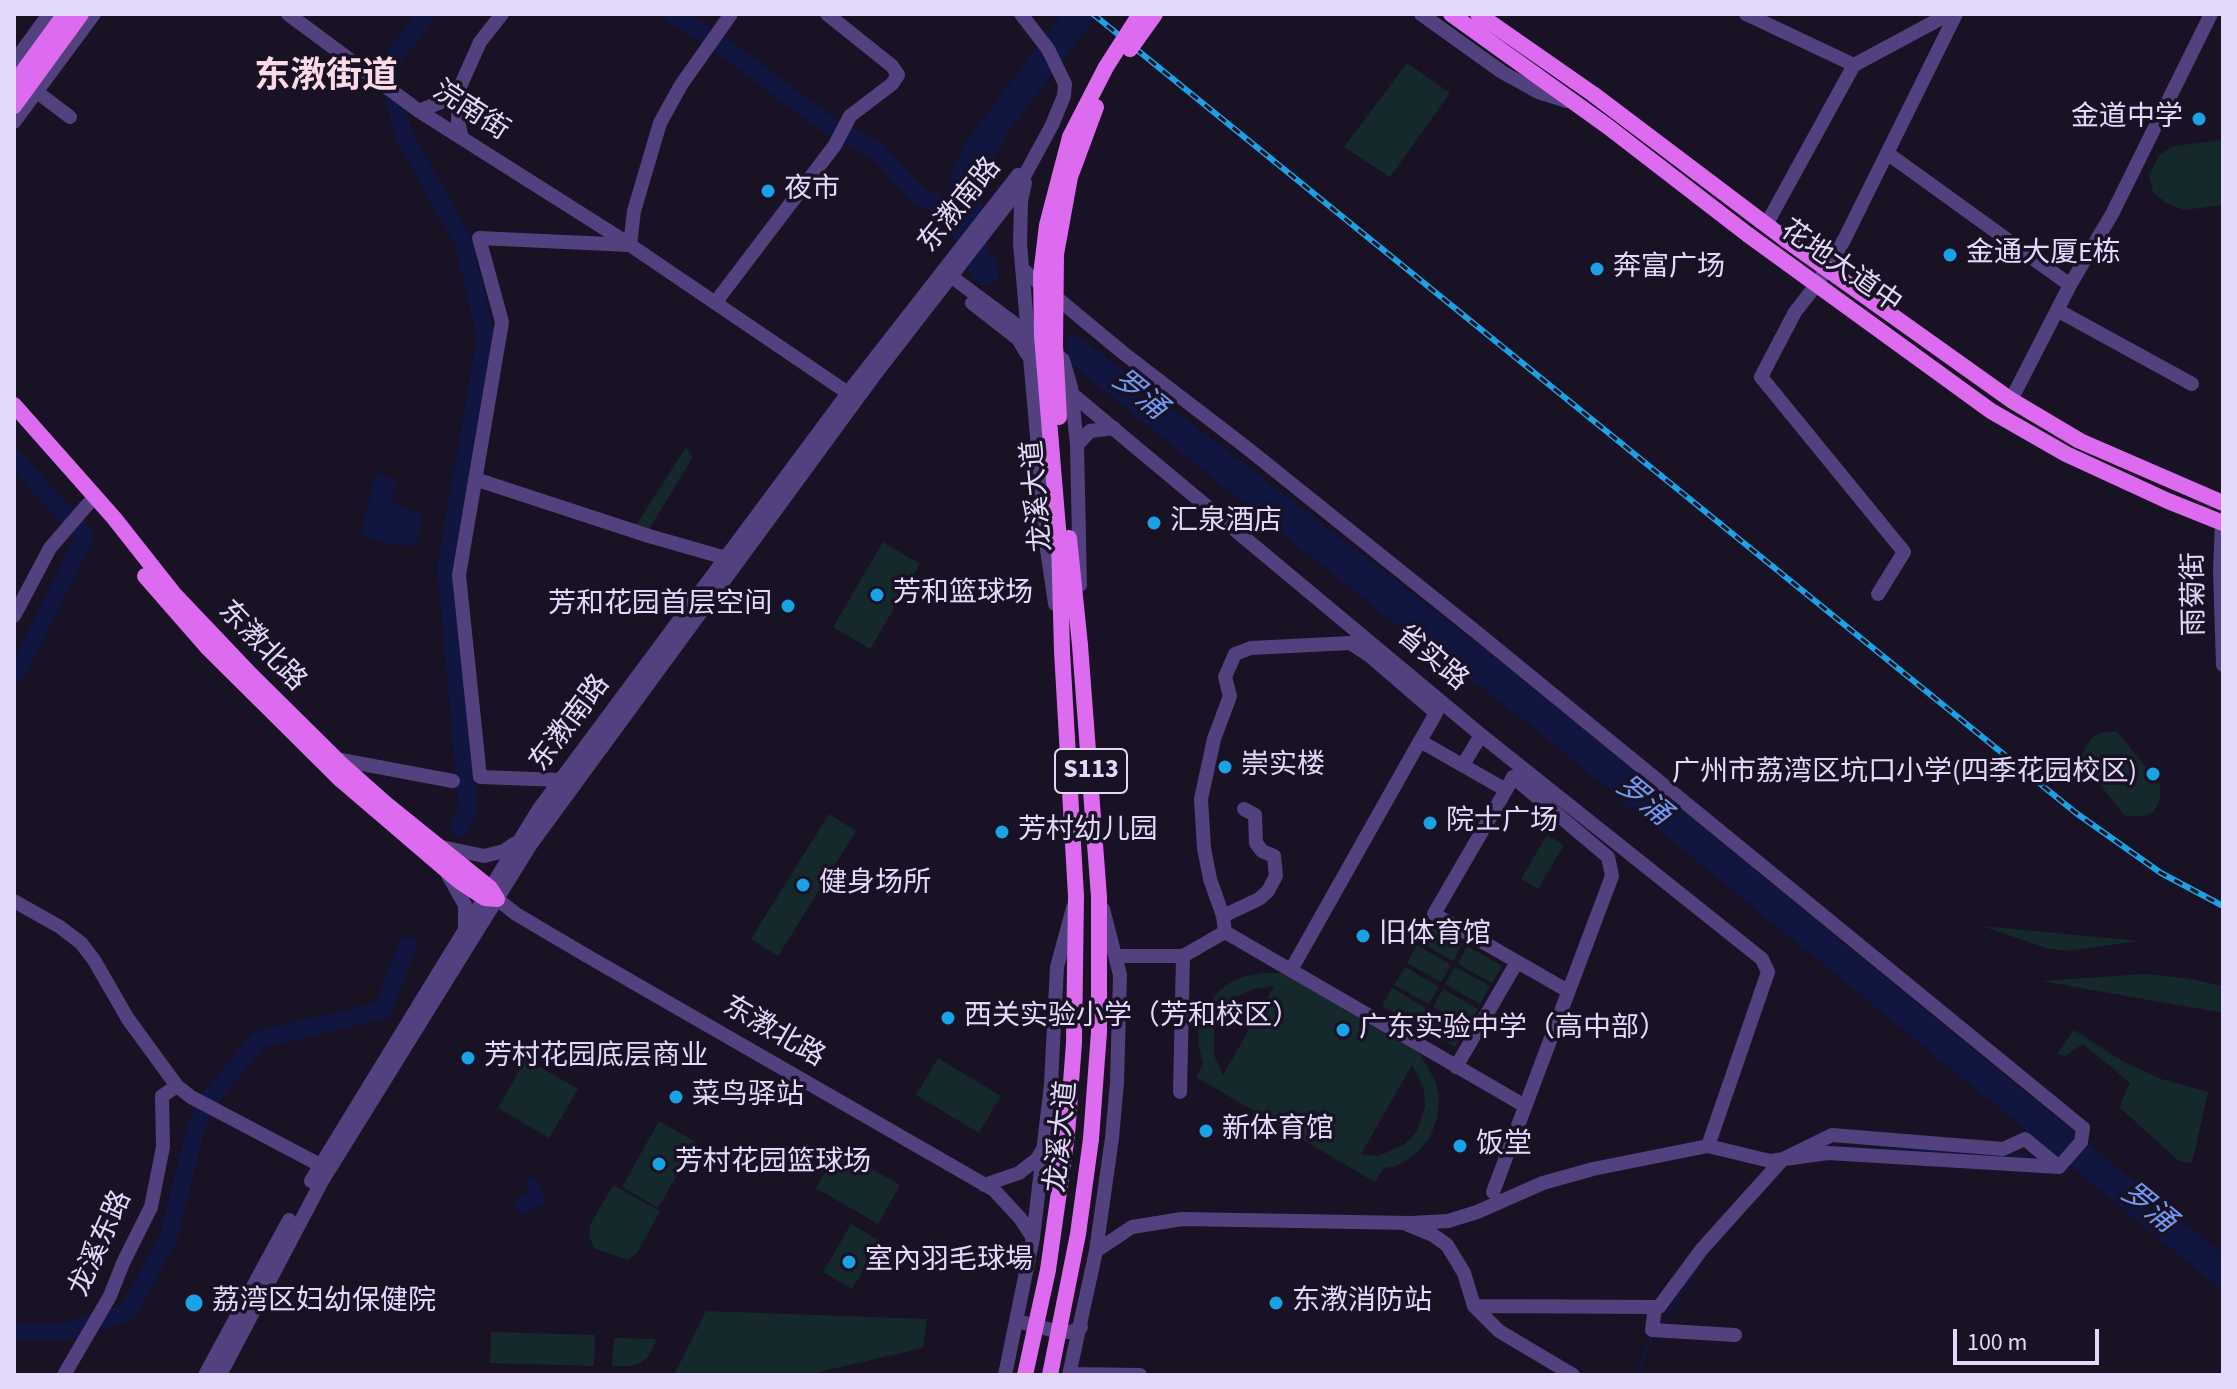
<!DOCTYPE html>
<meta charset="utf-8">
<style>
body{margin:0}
#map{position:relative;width:2237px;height:1389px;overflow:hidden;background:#191124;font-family:"Source Sans 3",sans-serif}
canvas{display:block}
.frame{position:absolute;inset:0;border:16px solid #e4d8fb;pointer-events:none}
.scale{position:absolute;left:1953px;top:1329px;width:146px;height:36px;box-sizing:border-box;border:4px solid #e4d8fb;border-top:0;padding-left:10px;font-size:24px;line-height:28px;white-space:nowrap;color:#e4d8fb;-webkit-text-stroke:6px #191124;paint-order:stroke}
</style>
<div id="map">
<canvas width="2237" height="1389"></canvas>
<div class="frame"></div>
<div class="scale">100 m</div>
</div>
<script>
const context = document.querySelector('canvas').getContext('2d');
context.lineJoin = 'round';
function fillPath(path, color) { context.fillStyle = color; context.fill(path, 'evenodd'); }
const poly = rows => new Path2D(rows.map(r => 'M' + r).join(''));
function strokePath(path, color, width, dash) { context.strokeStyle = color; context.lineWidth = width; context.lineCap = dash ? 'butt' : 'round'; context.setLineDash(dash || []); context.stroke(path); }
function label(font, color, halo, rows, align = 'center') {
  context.font = font + ' "Source Sans 3","Noto Sans SC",sans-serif'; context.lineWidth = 7; context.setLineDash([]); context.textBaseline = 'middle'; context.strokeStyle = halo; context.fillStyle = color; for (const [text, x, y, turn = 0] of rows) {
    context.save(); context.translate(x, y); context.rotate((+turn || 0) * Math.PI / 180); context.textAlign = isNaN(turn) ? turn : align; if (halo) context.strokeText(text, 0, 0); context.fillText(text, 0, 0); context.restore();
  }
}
fillPath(poly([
 [1407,63,1450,93,1390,177,1344,147],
 [2223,140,2223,205,2184,210,2166,203,2153,192,2149,175,2159,155,2174,146],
 [686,447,693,457,648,531,635,527],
 [883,542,920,564,870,649,833,627],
 [2104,732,2117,732,2160,784,2160,800,2154,811,2145,816,2125,816,2083,763,2082,756,2091,738],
 [829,814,856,831,778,956,751,939],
 [1547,835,1564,845,1538,889,1521,879],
 [1429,924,1463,943,1453,961,1419,941],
 [1982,926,2139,941,2066,951,2046,948],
 [1417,945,1451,965,1441,982,1407,963],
 [1467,946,1502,966,1492,983,1458,964],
 [1405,967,1439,987,1429,1004,1394,985],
 [1455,967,1490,986,1480,1004,1445,984],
 [1263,973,1282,973,1419,1053,1435,1080,1439,1096,1437,1118,1431,1135,1421,1149,1408,1159,1397,1166,1384,1168,1375,1182,1196,1077,1203,1064,1199,1046,1198,1027,1207,1008,1217,993,1230,983,1246,976],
 [1274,986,1223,1075,1214,1055,1214,1029,1222,1011,1236,997,1254,989],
 [1412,1065,1424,1088,1425,1107,1417,1131,1404,1145,1378,1156,1361,1154],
 [2145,974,2185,978,2223,986,2223,1013,2041,981],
 [1392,988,1426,1008,1416,1026,1382,1006],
 [1443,989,1478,1009,1468,1026,1433,1007],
 [1430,1010,1465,1030,1455,1047,1421,1028],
 [2074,1030,2124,1062,2161,1079,2208,1092,2192,1163,2179,1161,2119,1107,2130,1083,2083,1044,2065,1056,2057,1054],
 [938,1058,1001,1096,979,1133,916,1095],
 [526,1059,578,1089,549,1138,498,1108],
 [659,1121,696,1142,658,1208,622,1187],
 [838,1150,900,1185,878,1224,816,1188],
 [613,1185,660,1211,637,1253,628,1260,594,1248,589,1236,590,1225],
 [851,1224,880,1241,852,1289,823,1272],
 [706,1311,927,1319,923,1348,806,1375,674,1375],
 [491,1332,595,1335,594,1366,490,1363],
 [614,1338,656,1339,655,1344,647,1358,640,1363,632,1366,612,1366]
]), '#15292d');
fillPath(poly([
 [1062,14,1098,14,1007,134,991,163,981,192,988,252,997,261,999,281,983,286,972,277,950,231,948,199,952,171,966,141],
 [1076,334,1504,664,2223,1254,2223,1291,1523,719,1393,622,1093,382,1067,360,1066,338],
 [376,473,396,480,392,499,399,506,424,515,416,546,389,544,360,535],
 [530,1176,537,1179,546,1199,541,1207,534,1208,525,1215,519,1212,515,1204,518,1199,529,1191,525,1181]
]), '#10163f');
strokePath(poly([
 [1832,1147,1964,1153],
 [2004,1155,2032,1156],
 [1661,1324,1701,1262],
 [1637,1375,1651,1339]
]), '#10163f', 3);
strokePath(poly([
 [427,14,386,67,404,135,464,243,486,339,446,567,468,808,459,828],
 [673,14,720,44,828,125,877,151,921,198,965,213],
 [14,458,85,536,20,667,14,674],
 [14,1332,64,1332,128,1312,168,1239,196,1128,206,1104,258,1040,383,1010,408,945]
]), '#10163f', 18);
strokePath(poly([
 [288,14,419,111,629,244],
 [1421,14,1502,72,1538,92,1567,101],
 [1746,14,1854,65],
 [14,62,49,14],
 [29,86,70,117],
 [419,111,446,100,459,89],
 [14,122,94,14],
 [462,138,458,122,459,89,480,42,502,14],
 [1887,153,2070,285],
 [1025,183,1021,201,1020,244,1047,550,1055,604],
 [1766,225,1854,65,1949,14],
 [630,245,634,211,660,123,681,85,731,14],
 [1022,269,1122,352,1247,448,1480,635,2083,1128,2081,1142,2059,1167],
 [943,274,952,277,1030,335],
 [715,303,835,145,850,116,892,84,898,75,892,66,827,14],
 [972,303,1018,339,1027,354],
 [2057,310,2192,384],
 [1051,350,1063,360,1071,387,1077,445,1080,585],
 [1072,394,1481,735,1762,959,1768,972,1708,1146],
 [2011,400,2070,285,2112,214,2211,14],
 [1077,445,1090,431,1114,428],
 [475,479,649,536,726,558],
 [2222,522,2220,570,2223,665],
 [1878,594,1904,552,1761,377,1795,312,1817,284,1844,240,1956,14],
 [14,616,50,548,88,504],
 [336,759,453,781],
 [1463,765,1481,735],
 [561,780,480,777,459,575,502,322,479,238,630,245,848,393],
 [442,847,484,856,504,851,514,844],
 [448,875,465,905,465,930],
 [497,899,516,914,582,953,994,1190,1020,1218,1033,1238],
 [14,901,60,927,81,943,94,960,128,1019,177,1086,191,1097,320,1165],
 [1223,916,1259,899,1268,891,1276,876,1274,856,1262,851,1256,843,1255,815,1244,809],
 [1225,932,1223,916,1210,879,1204,848,1201,799,1214,739,1230,696,1225,677,1235,654,1251,648,1350,643,1370,656,1436,713,1420,741],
 [1116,956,1183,956,1225,932,1525,1106],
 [1291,970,1420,741,1506,790,1434,914,1568,991],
 [1456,1067,1517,962],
 [1180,1092,1183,956],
 [311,1181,539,809,854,385,1018,175],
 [984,1185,1019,1173,1037,1159,1043,1149],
 [1493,1192,1612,876,1608,857,1513,777,1506,790],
 [1406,1224,1433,1235,1447,1245,1464,1273,1474,1306,1499,1331,1573,1375],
 [1096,1251,1132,1227,1182,1219,1411,1223,1448,1221,1477,1212,1543,1183,1593,1169,1708,1146,1770,1161,1828,1153,2059,1167],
 [1474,1306,1659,1307,1702,1249,1783,1159,1832,1135,2003,1149,2025,1139,2059,1167],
 [1655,1307,1652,1330,1735,1335],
 [1025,1323,1059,1332,1071,1332,1081,1327],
 [1070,1374,1140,1375],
 [64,1375,110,1296,123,1263,151,1207,163,1147,162,1096,177,1086],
 [205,1375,289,1220],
 [220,1375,322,1181,531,844,873,377,1014,195,1052,125,1064,96,1065,84,1048,49,1021,14],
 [1005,1375,1033,1238,1051,1084,1057,967,1073,908],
 [1069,1375,1096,1251,1112,1138,1117,1082,1120,975,1103,909]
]), '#52417e', 14);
strokePath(poly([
 [1451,14,1607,126,1747,234,1991,411,2066,454,2168,501,2223,523],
 [1478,14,1593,94,1789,242,2011,400,2080,441,2223,503],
 [14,84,65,14],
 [14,106,81,14],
 [14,405,114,518,174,594,251,675,342,765,386,804,490,888,497,899],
 [1069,538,1080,645,1099,897,1099,1032,1091,1139],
 [1059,540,1062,651,1076,896,1074,1043,1067,1135],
 [145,576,207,647,341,780,459,881,485,898,497,899]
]), '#dc6bef', 16);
const rail = poly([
 [1093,14,2076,813,2161,873,2223,906]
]);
strokePath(rail, '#19a3e6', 6);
strokePath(rail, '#191124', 3, [9]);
strokePath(poly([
 [1130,49,1155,14],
 [1059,417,1055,345,1056,254,1070,177,1096,107],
 [1059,540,1042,336,1041,275,1047,225,1070,137,1106,67,1140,14],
 [1025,1375,1048,1270,1067,1135],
 [1050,1375,1078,1234,1091,1139]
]), '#dc6bef', 16);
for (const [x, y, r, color] of [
 [2199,119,8,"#19a3e6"],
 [768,191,8,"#19a3e6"],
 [1950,255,8,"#19a3e6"],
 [1597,269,8,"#19a3e6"],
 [1154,523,8,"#19a3e6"],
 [877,595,8,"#19a3e6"],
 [788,606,8,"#19a3e6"],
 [1225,767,8,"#19a3e6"],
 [2153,774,8,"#19a3e6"],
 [1430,823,8,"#19a3e6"],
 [1002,832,8,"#19a3e6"],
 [803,885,8,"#19a3e6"],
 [1363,936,8,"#19a3e6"],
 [948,1018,8,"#19a3e6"],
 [1343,1030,8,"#19a3e6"],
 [468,1058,8,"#19a3e6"],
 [676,1097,8,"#19a3e6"],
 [1206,1131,8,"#19a3e6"],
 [1460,1146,8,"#19a3e6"],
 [659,1164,8,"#19a3e6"],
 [849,1262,8,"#19a3e6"],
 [194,1303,10,"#19a3e6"],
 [1276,1303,8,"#19a3e6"]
]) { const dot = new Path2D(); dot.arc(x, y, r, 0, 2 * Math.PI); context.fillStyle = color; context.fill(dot); strokePath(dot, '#191124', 3); }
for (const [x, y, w] of [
 [1091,771,72]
]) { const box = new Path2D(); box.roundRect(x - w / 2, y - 22, w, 44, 6); context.fillStyle = '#191124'; context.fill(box); strokePath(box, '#e4d8fb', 2); }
label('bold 26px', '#e4d8fb', null, [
 ["S113",1091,771]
]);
label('28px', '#e4d8fb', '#191124', [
 ["浣南街",470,112,33],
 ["东漖南路",961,206,-51],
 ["花地大道中",1840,268,35],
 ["龙溪大道",1039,496,-95],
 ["雨菊街",2196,594,-91],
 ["东漖北路",261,647,46],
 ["省实路",1431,659,40],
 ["东漖南路",571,724,-53],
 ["东漖北路",773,1033,30],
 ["龙溪大道",1063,1137,-84],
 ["龙溪东路",102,1244,-66]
]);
label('28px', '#e4d8fb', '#191124', [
 ["金道中学",2183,119,"right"],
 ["夜市",784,191],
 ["金通大厦E栋",1966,255],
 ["奔富广场",1613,269],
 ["汇泉酒店",1170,523],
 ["芳和篮球场",893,595],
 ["芳和花园首层空间",772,606,"right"],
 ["崇实楼",1241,767],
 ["广州市荔湾区坑口小学(四季花园校区)",2137,774,"right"],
 ["院士广场",1446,823],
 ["芳村幼儿园",1018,832],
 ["健身场所",819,885],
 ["旧体育馆",1379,936],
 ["西关实验小学（芳和校区）",964,1018],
 ["广东实验中学（高中部）",1359,1030],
 ["芳村花园底层商业",484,1058],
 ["菜鸟驿站",692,1097],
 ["新体育馆",1222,1131],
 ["饭堂",1476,1146],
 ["芳村花园篮球场",675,1164],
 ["室內羽毛球場",865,1262],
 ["荔湾区妇幼保健院",212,1303],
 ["东漖消防站",1292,1303]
], 'left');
label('italic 30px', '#7198f0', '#191124', [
 ["罗涌",1138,396,39],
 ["罗涌",1642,802,39],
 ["罗涌",2147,1209,39]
]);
label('bold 36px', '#fbdae8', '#191124', [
 ["东漖街道",326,79]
]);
</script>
